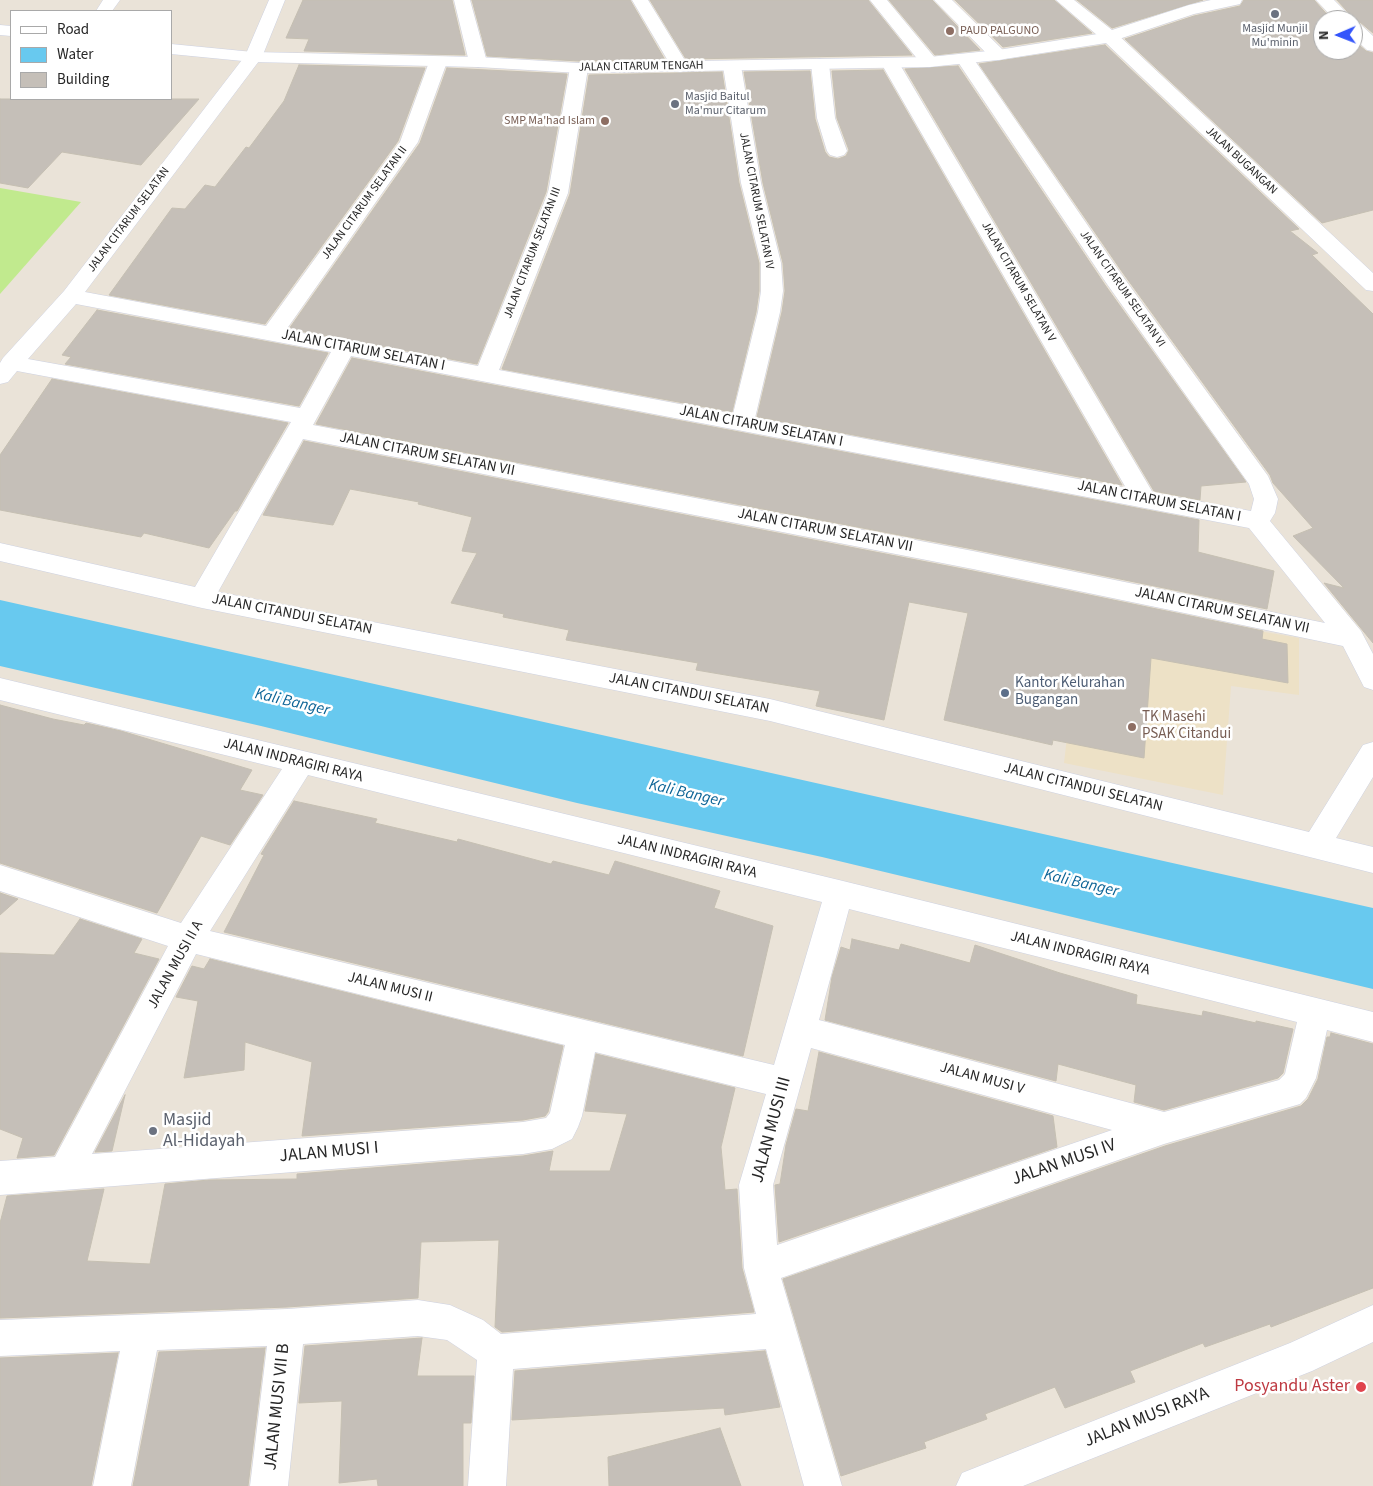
<!DOCTYPE html>
<style>
body{margin:0}
#map{position:relative;width:1373px;height:1486px;overflow:hidden;background:#eae3d8;font-family:"Source Sans 3",sans-serif}
canvas{display:block}
.legend{position:absolute;left:10px;top:10px;width:162px;height:90px;box-sizing:border-box;background:#fff;border:1px solid #a9a9a9;margin:0;padding:6px 9px;list-style:none;font-size:15px;color:#272727}
.legend li{display:flex;align-items:center;gap:10px;height:25px}
.legend b{width:25px;border:1px solid #a9a9a9}
.north{position:absolute;left:1313px;top:10px;width:50px;height:50px;box-sizing:border-box;background:#fff;border:1px solid #a9a9a9;border-radius:50%;rotate:269deg;font-size:14px;font-weight:700;line-height:20px;text-align:center;color:#272727}
.north::after{content:'';display:block;margin:auto;width:18px;height:22px;background:#3455fb;clip-path:polygon(50% 0,100% 100%,50% 72%,0 100%)}
</style>
<div id="map">
<canvas width="1373" height="1486"></canvas>
<ul class="legend">
<li><b style="height:6px;background:#fff"></b>Road</li>
<li><b style="height:14px;background:#68c9ef"></b>Water</li>
<li><b style="height:14px;background:#c5bfb8"></b>Building</li>
</ul>
<div class="north">N</div>
</div>
<script>
const context = document.querySelector('canvas').getContext('2d');
context.lineJoin = 'round';
function fillPath(path, color) { context.fillStyle = color; context.fill(path, 'evenodd'); }
const poly = rows => new Path2D(rows.map(r => 'M' + r).join(''));
function strokePath(path, color, width, dash) { context.strokeStyle = color; context.lineWidth = width; context.lineCap = dash ? 'butt' : 'round'; context.setLineDash(dash || []); context.stroke(path); }
function label(font, color, halo, rows, align = 'center') {
  context.font = font + ' "Source Sans 3",sans-serif'; context.lineWidth = 5; context.setLineDash([]); context.textBaseline = 'middle'; context.strokeStyle = halo; context.fillStyle = color; for (const [text, x, y, turn = 0] of rows) {
    context.save(); context.translate(x, y); context.rotate((+turn || 0) * Math.PI / 180); context.textAlign = isNaN(turn) ? turn : align; if (halo) context.strokeText(text, 0, 0); context.fillText(text, 0, 0); context.restore();
  }
}
fillPath(poly([
 [1083,600,1299,638,1299,695,1231,686,1223,795,1064,763]
]), '#ede1c6');
fillPath(poly([
 [0,188,81,202,0,294]
]), '#c1ea8e');
fillPath(poly([
 [0,600,1373,908,1373,989,822,857,577,803,261,726,0,666]
]), '#68c9ef');
const building = poly([
 [303,0,452,0,465,55,304,51,309,39,286,38,303,0],
 [472,0,630,0,665,60,579,61,487,56,472,0],
 [650,0,868,0,912,55,686,59,650,0],
 [889,0,932,0,980,50,935,55,889,0],
 [955,0,1054,0,1092,33,1003,47,955,0],
 [1077,0,1203,0,1112,28,1077,0],
 [1244,0,1314,0,1332,20,1323,20,1323,50,1353,50,1353,40,1366,51,1373,53,1373,210,1322,223,1125,39,1194,16,1240,6,1244,0],
 [1337,0,1373,0,1373,33,1360,22,1356,21,1337,0],
 [1105,45,1299,229,1290,231,1318,253,1312,255,1373,314,1373,643,1324,583,1344,588,1293,536,1313,528,1273,483,1270,475,1123,273,979,64,1105,45],
 [299,65,425,68,398,141,265,324,109,295,172,208,185,209,205,185,215,187,246,147,249,148,284,101,299,65],
 [958,66,1105,285,1246,482,1201,486,1200,500,1154,491,905,69,958,66],
 [447,68,567,74,546,192,477,364,289,329,420,143,447,68],
 [883,70,1122,485,757,417,782,312,785,291,783,263,763,183,744,72,810,71,815,119,825,152,829,157,838,159,846,156,849,150,837,118,832,71,883,70],
 [722,72,739,183,759,263,759,291,756,312,732,412,502,369,570,194,589,75,722,72],
 [0,99,199,99,141,165,62,152,28,188,0,183,0,99],
 [97,310,328,353,299,406,65,364,71,357,62,355,97,310],
 [352,358,1199,520,1198,552,1274,571,1267,609,973,549,316,424,352,358],
 [52,379,288,423,237,511,235,511,209,548,144,533,141,537,0,510,0,455,52,379],
 [304,441,973,571,1263,631,1262,639,1287,644,1288,683,1151,658,1144,758,1053,740,1052,745,944,720,968,613,909,602,884,720,816,706,820,691,696,670,698,663,566,640,569,630,503,617,504,614,451,603,477,553,462,551,472,517,418,504,419,502,350,489,333,525,263,515,304,441],
 [0,705,53,719,84,725,86,723,121,731,252,770,240,790,263,795,230,845,201,836,157,913,0,863,0,705],
 [294,801,377,819,375,823,457,842,458,839,551,864,553,861,609,875,615,861,720,891,714,908,773,926,743,1056,224,932,264,855,261,854,294,801],
 [0,893,18,899,0,915,0,893],
 [80,919,142,939,134,953,159,959,54,1155,17,1158,23,1138,0,1129,0,953,54,955,80,919],
 [852,939,899,950,901,944,970,963,975,945,1060,973,1137,995,1136,1004,1202,1016,1203,1011,1256,1023,1256,1021,1293,1029,1283,1073,1278,1078,1164,1110,1134,1102,1136,1085,1058,1064,1056,1081,825,1020,832,977,841,947,850,950,852,939],
 [210,959,563,1046,548,1112,545,1116,523,1120,302,1136,312,1062,245,1042,244,1070,184,1078,198,1001,176,997,192,966,204,969,210,959],
 [1331,1033,1373,1044,1373,1288,1271,1327,1270,1324,1205,1347,1203,1343,1130,1371,1135,1382,1065,1408,1055,1387,985,1414,987,1419,924,1442,926,1448,841,1476,783,1279,1165,1146,1301,1106,1308,1099,1318,1079,1327,1037,1330,1037,1331,1033],
 [819,1052,1053,1116,1057,1147,779,1242,775,1185,780,1184,786,1145,796,1109,808,1111,819,1052],
 [596,1054,735,1088,721,1147,725,1190,737,1189,742,1268,754,1312,502,1332,495,1327,499,1240,421,1242,418,1298,287,1307,0,1318,0,1223,7,1196,104,1189,87,1261,150,1264,165,1184,209,1180,297,1179,297,1174,523,1156,553,1151,549,1171,610,1171,627,1114,585,1111,596,1054],
 [125,1095,112,1151,95,1152,125,1095],
 [422,1338,417,1376,474,1376,471,1423,463,1423,463,1486,378,1486,377,1479,339,1483,342,1401,299,1403,305,1346,422,1338],
 [265,1348,248,1486,133,1486,159,1352,265,1348],
 [765,1351,780,1407,725,1415,724,1408,512,1420,515,1371,765,1351],
 [118,1353,91,1486,0,1486,0,1358,118,1353],
 [720,1428,741,1486,609,1486,608,1457,720,1428]
]);
fillPath(building, '#c5bfb8');
strokePath(building, '#c5bfb2', 1);
const minor = poly([
 [103,0,120,0,112,11,96,11,103,0],
 [269,0,285,0,262,57,85,292,266,326,400,142,429,62,432,58,438,57,444,58,447,62,418,142,286,330,478,366,548,193,570,68,573,64,579,63,585,64,588,68,568,193,499,370,733,414,758,312,761,291,761,263,741,183,723,66,726,62,732,61,738,62,741,66,761,183,781,263,783,291,780,312,755,418,1126,488,881,63,884,59,890,58,896,59,899,63,1153,493,1251,511,1254,499,1249,484,1107,284,956,59,959,55,965,54,971,55,1121,274,1268,476,1278,499,1275,513,1270,521,1361,631,1373,654,1373,690,1364,687,1343,646,973,569,303,439,218,592,770,699,1309,832,1363,745,1373,742,1373,777,1336,838,1373,847,1373,873,770,721,202,608,0,561,0,543,195,587,291,422,17,371,8,382,0,384,0,363,3,358,64,291,245,56,269,0],
 [76,304,331,352,300,408,28,359,76,304],
 [351,356,1249,528,1325,623,973,551,313,425,351,356],
 [454,0,470,0,487,62,484,66,478,67,472,66,469,62,454,0],
 [632,0,648,0,689,67,686,71,680,72,674,71,632,0],
 [870,0,887,0,935,58,938,62,935,66,929,67,923,66,870,0],
 [934,0,952,0,1004,51,1007,55,1004,59,998,60,992,59,934,0],
 [1056,0,1074,0,1112,30,1189,5,1211,0,1242,0,1240,4,1194,14,1110,42,1104,41,1056,0],
 [1316,0,1334,0,1354,20,1335,20,1316,0],
 [1353,22,1359,23,1373,36,1373,51,1367,50,1353,37,1353,22],
 [820,59,826,60,829,64,835,118,847,151,844,155,837,157,830,155,827,151,817,118,811,64,814,60,820,59],
 [0,678,839,880,1373,1012,1373,1042,1327,1030,1316,1078,1306,1098,1300,1104,1164,1144,781,1278,842,1486,804,1486,766,1349,513,1369,506,1486,468,1486,477,1360,447,1340,418,1336,303,1344,288,1486,250,1486,267,1346,157,1350,131,1486,93,1486,120,1351,0,1356,0,1320,287,1309,418,1300,450,1305,483,1320,501,1334,756,1314,744,1268,739,1185,766,1094,595,1052,582,1116,578,1127,572,1139,552,1149,523,1154,0,1195,0,1161,55,1157,168,946,0,891,0,865,181,923,282,769,0,700,0,678],
 [308,775,822,902,774,1065,210,931,308,775],
 [849,909,1297,1022,1285,1074,1279,1080,1164,1112,819,1020,849,909],
 [196,954,565,1045,550,1113,546,1118,523,1122,92,1154,196,954],
 [811,1048,1112,1130,777,1245,773,1185,811,1048],
 [1373,1305,1373,1342,1312,1371,1023,1486,956,1486,962,1473,1290,1343,1373,1305]
]);
const tertiary = poly([
 [0,25,11,26,11,36,0,35,0,25],
 [1110,32,1116,33,1373,273,1373,291,1366,290,1106,43,998,60,929,67,579,73,478,67,253,62,171,54,171,44,253,52,478,57,579,63,929,57,998,50,1110,32]
]);
strokePath(minor, '#cdd1e1', 1);
strokePath(tertiary, '#cdd1e1', 1);
fillPath(minor, '#fff');
fillPath(tertiary, '#fff');
for (const [x, y, r, color] of [
 [1275,14,5,"#6b7280"],
 [950,31,5,"#8d6e63"],
 [675,104,5,"#6b7280"],
 [605,121,5,"#8d6e63"],
 [1005,693,5,"#5c6f8a"],
 [1132,727,5,"#8d6e63"],
 [153,1131,5,"#6b7280"],
 [1361,1387,6,"#e0444e"]
]) { const dot = new Path2D(); dot.arc(x, y, r, 0, 2 * Math.PI); context.fillStyle = color; context.fill(dot); strokePath(dot, '#fff', 2); }
label('12px', '#5b616d', '#fff', [
 ["Masjid Munjil",1275,29],
 ["Mu'minin",1275,43],
 ["Masjid Baitul",685,97,"left"],
 ["Ma'mur Citarum",685,111,"left"]
]);
label('12px', '#785e54', '#fff', [
 ["PAUD PALGUNO",960,31],
 ["SMP Ma'had Islam",595,121,"right"]
], 'left');
label('12px', '#272727', '#fff', [
 ["JALAN CITARUM TENGAH",641,67,-1],
 ["JALAN BUGANGAN",1241,161,43],
 ["JALAN CITARUM SELATAN IV",756,201,79],
 ["JALAN CITARUM SELATAN II",365,203,-54],
 ["JALAN CITARUM SELATAN",129,220,-53],
 ["JALAN CITARUM SELATAN III",533,253,-69],
 ["JALAN CITARUM SELATAN V",1018,282,60],
 ["JALAN CITARUM SELATAN VI",1122,289,55]
]);
label('15px', '#272727', '#fff', [
 ["JALAN CITARUM SELATAN I",363,351,11],
 ["JALAN CITARUM SELATAN I",761,427,11],
 ["JALAN CITARUM SELATAN VII",427,455,11],
 ["JALAN CITARUM SELATAN I",1159,502,11],
 ["JALAN CITARUM SELATAN VII",825,531,11],
 ["JALAN CITARUM SELATAN VII",1222,611,12],
 ["JALAN CITANDUI SELATAN",292,615,11],
 ["JALAN CITANDUI SELATAN",689,694,11],
 ["JALAN INDRAGIRI RAYA",293,761,14],
 ["JALAN CITANDUI SELATAN",1083,788,14],
 ["JALAN INDRAGIRI RAYA",687,857,14],
 ["JALAN INDRAGIRI RAYA",1080,954,14],
 ["JALAN MUSI II A",176,965,-61],
 ["JALAN MUSI II",390,988,14],
 ["JALAN MUSI V",982,1079,15]
]);
label('15px', '#4e5e75', '#fff', [
 ["Kantor Kelurahan",1015,684],
 ["Bugangan",1015,701]
], 'left');
label('15px', '#785e54', '#fff', [
 ["TK Masehi",1142,718],
 ["PSAK Citandui",1142,735]
], 'left');
label('italic 16px', '#0c6496', '#fff', [
 ["Kali Banger",292,703,13],
 ["Kali Banger",686,794,13],
 ["Kali Banger",1081,884,13]
]);
label('18px', '#5b616d', '#fff', [
 ["Masjid",163,1121],
 ["Al-Hidayah",163,1142]
], 'left');
label('18px', '#272727', '#fff', [
 ["JALAN MUSI III",772,1130,-75],
 ["JALAN MUSI I",329,1153,-5],
 ["JALAN MUSI IV",1064,1163,-19],
 ["JALAN MUSI VII B",278,1407,-84],
 ["JALAN MUSI RAYA",1147,1418,-22]
]);
label('18px', '#be3a42', '#fff', [
 ["Posyandu Aster",1350,1387]
], 'right');
</script>
